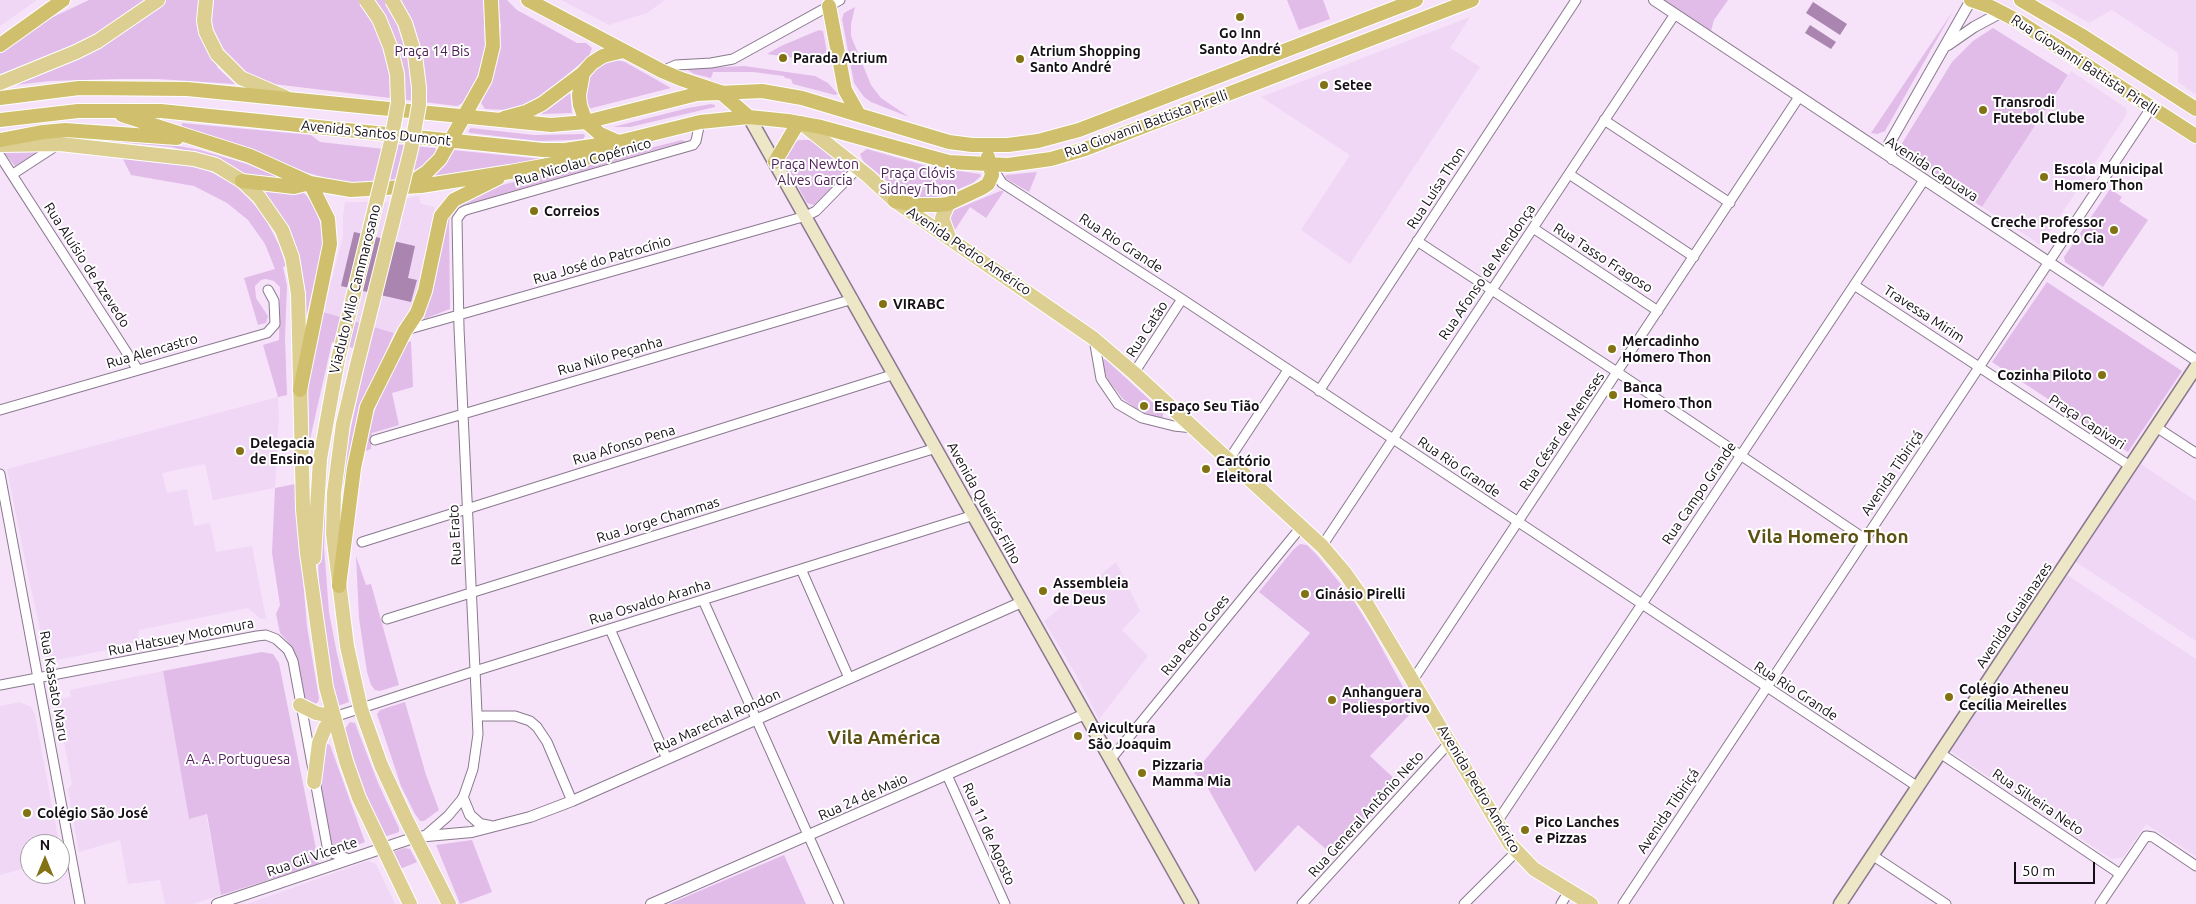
<!DOCTYPE html>
<meta charset="utf-8">
<style>
body{margin:0}
#map{position:relative;width:2196px;height:904px;overflow:hidden;background:#f6e3fa;font-family:Ubuntu,sans-serif}
canvas{display:block}
.north{position:absolute;left:20px;top:834px;width:50px;height:50px;box-sizing:border-box;background:#fff;border:1px solid #a19fa2;border-radius:50%;rotate:0deg;font-size:14px;font-weight:700;line-height:20px;text-align:center;color:#150e16}
.north::after{content:'';display:block;margin:auto;width:18px;height:22px;background:#837213;clip-path:polygon(50% 0,100% 100%,50% 72%,0 100%)}
.scale{position:absolute;left:2014px;top:862px;width:81px;height:22px;box-sizing:border-box;border:2px solid #150e16;border-top:0;padding-left:6px;font-size:15px;line-height:18px;white-space:nowrap;color:#150e16;-webkit-text-stroke:4px #fff;paint-order:stroke}
</style>
<div id="map">
<canvas width="2196" height="904"></canvas>
<div class="north">N</div>
<div class="scale">50 m</div>
</div>
<script>
const context = document.querySelector('canvas').getContext('2d');
context.lineJoin = 'round';
function fillPath(path, color) { context.fillStyle = color; context.fill(path, 'evenodd'); }
const poly = rows => new Path2D(rows.map(r => 'M' + r).join(''));
function strokePath(path, color, width, dash) { context.strokeStyle = color; context.lineWidth = width; context.lineCap = dash ? 'butt' : 'round'; context.setLineDash(dash || []); context.stroke(path); }
function label(font, color, halo, rows, align = 'center') {
  context.font = font + ' Ubuntu,sans-serif'; context.lineWidth = 4; context.setLineDash([]); context.textBaseline = 'middle'; context.strokeStyle = halo; context.fillStyle = color; for (const [text, x, y, turn = 0] of rows) {
    context.save(); context.translate(x, y); context.rotate((+turn || 0) * Math.PI / 180); context.textAlign = isNaN(turn) ? turn : align; if (halo) context.strokeText(text, 0, 0); context.fillText(text, 0, 0); context.restore();
  }
}
fillPath(poly([
 [0,0,37,0,0,26],
 [561,0,665,0,647,13,609,25],
 [2049,0,2196,0,2196,95,2178,82,2178,53,2112,10,2089,23],
 [1470,17,1450,48,1480,67,1350,264,1301,230,1350,155,1261,97],
 [2071,71,2126,108,2127,114,2041,245,1982,207],
 [419,196,421,204,435,207,417,297,409,314,394,333,323,312,343,236,343,217,345,202,386,202],
 [278,397,279,417,275,488,213,500,205,464,162,473,167,493,187,489,194,526,210,523,216,552,252,546,266,619,261,619,248,608,139,630,138,640,127,646,52,661,47,660,28,575,7,469],
 [2141,464,2196,501,2196,641,2076,562],
 [1116,562,1140,611,1122,630,1148,656,1099,719,1075,673,1044,621],
 [2067,575,2196,659,2196,856,2146,824,2123,857,2112,859,1950,751],
 [163,671,189,819,206,814,221,895,193,904,165,904,160,880,128,884,120,840,79,852,68,790,72,784,56,700,71,697,70,690],
 [20,702,31,707,35,715,59,844,30,844,30,867,0,875,0,706],
 [368,861,376,864,395,904,247,904]
]), '#efd7f5');
fillPath(poly([
 [89,0,148,0,103,34,0,76,0,50,53,17],
 [166,0,199,0,197,12,200,30,211,55,218,68,235,84,157,79,118,79,50,81,6,86,129,27],
 [212,0,484,0,485,51,476,82,466,101,457,106,273,84,241,71,229,60,212,26,209,17],
 [497,0,507,0,517,10,577,43,586,43,592,48,589,56,543,96,519,108,507,110,485,109,481,103,491,81,498,53,501,26],
 [1287,0,1323,0,1330,19,1299,30],
 [1664,0,1728,0,1714,20,1711,31],
 [855,7,851,24,851,36,871,85,881,98,909,117,871,102,864,97,854,83,842,19,844,13],
 [1953,11,1885,131,1877,134,1871,133],
 [1993,28,2068,75,1982,207,1902,151,1901,145,1952,62,1973,41],
 [819,30,823,31,829,63,767,54,781,46],
 [617,60,625,62,671,88,588,109,585,98,590,77,602,64],
 [744,66,815,76,828,83,838,94,835,95,793,84,791,79,785,78,784,76,753,72,713,72,711,78,694,74,686,69],
 [570,91,572,113,541,114,545,109],
 [711,104,715,105,715,107,630,127,613,127,688,108],
 [182,123,311,135,320,142,384,149,393,144,435,148,437,152,423,169,399,180,350,183,328,179,302,171,244,146,181,128],
 [471,128,534,135,584,134,585,136,583,139,571,140,539,141,470,133,468,131],
 [87,137,162,143,200,150,247,164,292,183,306,195,314,206,322,228,322,249,306,318,284,224,212,158,171,147,97,140,49,138],
 [682,140,688,143,675,146,672,145,458,207,452,214,449,221,450,309,424,319,446,221,459,204,494,187],
 [799,140,811,140,816,142,845,170,844,175,814,205,807,203,786,165,786,156,793,143],
 [867,149,930,167,980,174,981,176,973,183,944,195,933,198,918,198,899,191,863,161,860,154],
 [453,150,542,159,542,161,432,178],
 [40,151,15,166,3,152],
 [121,155,191,165,207,170,237,186,263,214,279,245,286,266,283,267,287,286,285,338,287,395,278,397,263,345,279,340,280,287,274,281,266,279,261,280,255,286,256,298,268,316,266,323,258,325,244,278,275,269,265,244,248,220,227,203,194,186,131,175],
 [1037,172,1029,192,1005,178,1006,175],
 [2110,189,2122,197,2119,201,2148,220,2103,287,2065,262,2064,257],
 [1000,191,1004,191,986,218,970,207,953,233,947,223,952,211],
 [2047,282,2182,371,2128,452,1992,362],
 [323,312,394,333,357,418,343,486,342,482,343,465,367,352,332,342,311,435,307,464,306,383],
 [411,341,413,387,392,393,399,425,372,433,371,449,363,452,370,422,381,395,404,344],
 [1105,359,1163,412,1163,417,1160,418,1140,411,1123,399,1108,380,1103,368,1102,360],
 [322,470,327,470,324,547,329,612,337,654,349,702,338,706,327,657,319,596,318,555],
 [295,484,307,627,319,698,318,702,314,705,306,701,302,696,294,652,288,642,280,633,276,614,280,605,272,553,275,488],
 [1300,544,1307,545,1317,555,1352,598,1373,632,1415,709,1370,756,1400,784,1334,856,1298,825,1255,872,1205,783,1194,773,1310,633,1259,592,1293,550],
 [356,556,366,585,371,584,399,685,380,691,375,690,371,685,367,672,359,618],
 [262,652,273,654,279,663,319,864,221,895,207,814,189,819,163,671],
 [405,702,426,775,439,810,424,821,420,821,415,814,401,786,377,714,380,710],
 [350,722,355,723,378,783,399,828,399,832,384,837,363,793,344,730],
 [326,743,330,745,365,842,341,852,334,851,330,846,318,780,324,745],
 [472,840,492,892,460,904,436,845],
 [404,848,410,849,417,862,400,869,393,852],
 [784,855,806,904,669,904]
]), '#e1bce9');
fillPath(poly([
 [1813,2,1847,24,1840,35,1806,13],
 [1810,25,1836,42,1831,49,1805,33],
 [354,232,415,246,408,278,417,280,411,302,341,286]
]), '#a985b0');
const minor = poly([
 [662,71,676,65,711,63,733,59,840,0],
 [1604,120,1730,203],
 [0,156,138,370],
 [993,169,1002,183,1182,299,1918,787],
 [13,174,59,144],
 [1569,174,1694,257],
 [1533,228,1658,311],
 [1417,241,1617,372,1865,539],
 [1854,285,2130,466],
 [406,330,806,216,816,211,858,168],
 [1094,339,1101,379,1118,404,1142,418,1174,426,1193,428],
 [1134,373,1182,299],
 [1319,391,1576,0],
 [0,410,267,333,275,324,274,301,268,290],
 [2156,427,2196,453],
 [375,440,853,299],
 [1228,461,1288,370],
 [0,474,80,904],
 [362,542,895,374],
 [1322,546,1675,14],
 [801,569,849,678],
 [703,600,839,904],
 [387,619,936,448],
 [610,629,667,759],
 [1413,680,1799,97],
 [0,685,257,636,266,635,276,639,288,650,293,661,327,846,332,853,349,859],
 [478,716,515,716,530,721,537,727,547,742,572,801],
 [334,717,475,671,974,515],
 [1940,753,2120,874],
 [1111,759,1301,527],
 [947,775,1005,904],
 [1497,822,1924,180],
 [425,836,448,816,463,798,473,769,478,734,459,328,457,219,462,212,466,210,693,145,696,141,700,122],
 [1872,855,1946,904],
 [1302,904,1450,742],
 [1464,904,1516,852],
 [1561,904,1569,891],
 [1623,904,2151,108],
 [2100,904,2146,836,2153,837,2196,866]
]);
const tertiary = poly([
 [1654,0,2196,360],
 [1948,45,1974,27,2002,12],
 [1892,159,1889,144,1971,0],
 [463,798,470,815,480,824,490,826],
 [217,904,416,837,472,832,530,817,572,801,1022,602],
 [651,904,1085,714]
]);
const secondary = poly([
 [749,117,1192,904],
 [1840,904,2196,367]
]);
const primary = poly([
 [206,0,204,21,206,32,217,54,241,78,285,97],
 [0,83,76,52,98,41,158,0],
 [801,123,868,176,895,201,1093,338,1134,373,1322,546,1345,573,1368,606,1510,844,1534,869,1591,904],
 [0,145,60,144,194,159,216,165,242,181,259,197,282,230,292,257,298,294,303,509,307,553,326,687,346,761,359,798,410,904],
 [948,204,942,218,949,237],
 [357,365,343,424,334,493,333,534,347,646,361,709,381,765,406,819,449,904],
 [314,558,320,459,338,359],
 [300,705,316,713,334,717],
 [314,782,319,743,325,728,334,717]
]);
const trunk = poly([
 [528,0,662,71,681,79,720,92,749,117],
 [1971,0,1991,7,2018,21,2196,136],
 [2021,0,2081,35,2196,109],
 [829,6,845,90,859,115],
 [0,45,63,0],
 [0,98,79,88,187,89,551,125,586,122,697,94,762,91,802,98,949,142,972,145,1008,145,1038,141,1079,130,1416,0],
 [122,115,250,156,310,183,351,190,421,186,510,172,591,157,608,149],
 [504,118,526,112,542,104,583,73],
 [0,120,78,111,161,111,543,150,565,150,619,142,700,122,749,117,788,121,821,127,949,162,1008,165,1051,159,1085,149,1472,0],
 [0,140,43,132,65,130,177,138],
 [618,142,600,134,586,122,580,105,579,95,583,73,592,63,603,56,623,51],
 [775,162,798,123],
 [242,181,294,187,310,183],
 [406,186,427,172,440,159,485,79,493,46,491,0],
 [895,201,917,205,938,205,948,204,982,188,988,184,992,175,988,157],
 [300,390,330,244,328,219,310,183],
 [339,586,354,468,367,407,405,331,417,313,425,291,441,216,454,200,498,178]
]);
strokePath(minor, '#8a798e', 11);
strokePath(tertiary, '#8a798e', 12);
strokePath(secondary, '#8a798e', 15);
strokePath(primary, '#fff', 16);
strokePath(trunk, '#fff', 16);
strokePath(minor, '#fff', 9);
strokePath(tertiary, '#fff', 10);
strokePath(secondary, '#ede7c8', 12);
strokePath(primary, '#dccf91', 14);
strokePath(trunk, '#d0bf6c', 14);
const primaryBridge = poly([
 [338,359,390,146,398,103,397,74,390,46,379,19,366,0],
 [357,365,411,149,419,105,419,88,415,55,405,23,392,0]
]);
strokePath(primaryBridge, '#fff', 16, []);
strokePath(primaryBridge, '#dccf91', 14);
for (const [x, y, r, color] of [
 [1240,17,5,"#837213"],
 [783,58,5,"#837213"],
 [1020,59,5,"#837213"],
 [1324,85,5,"#837213"],
 [1983,110,5,"#837213"],
 [2044,177,5,"#837213"],
 [534,211,5,"#837213"],
 [2114,230,5,"#837213"],
 [883,304,5,"#837213"],
 [1612,349,5,"#837213"],
 [2102,375,5,"#837213"],
 [1613,395,5,"#837213"],
 [1144,406,5,"#837213"],
 [240,451,5,"#837213"],
 [1206,469,5,"#837213"],
 [1043,591,5,"#837213"],
 [1305,594,5,"#837213"],
 [1949,697,5,"#837213"],
 [1332,700,5,"#837213"],
 [1078,736,5,"#837213"],
 [1142,773,5,"#837213"],
 [27,813,5,"#837213"],
 [1525,830,5,"#837213"]
]) { const dot = new Path2D(); dot.arc(x, y, r, 0, 2 * Math.PI); context.fillStyle = color; context.fill(dot); strokePath(dot, '#fff', 2); }
label('bold 14px', '#150e16', '#fff', [
 ["Go Inn",1240,33,"center"],
 ["Santo André",1240,49,"center"],
 ["Atrium Shopping",1030,51],
 ["Santo André",1030,67],
 ["Parada Atrium",793,58],
 ["Setee",1334,85],
 ["Transrodi",1993,102],
 ["Futebol Clube",1993,118],
 ["Escola Municipal",2054,169],
 ["Homero Thon",2054,185],
 ["Correios",544,211],
 ["Creche Professor",2104,222,"right"],
 ["Pedro Cia",2104,238,"right"],
 ["VIRABC",893,304],
 ["Mercadinho",1622,341],
 ["Homero Thon",1622,357],
 ["Cozinha Piloto",2092,375,"right"],
 ["Banca",1623,387],
 ["Homero Thon",1623,403],
 ["Espaço Seu Tião",1154,406],
 ["Delegacia",250,443],
 ["de Ensino",250,459],
 ["Cartório",1216,461],
 ["Eleitoral",1216,477],
 ["Assembleia",1053,583],
 ["de Deus",1053,599],
 ["Ginásio Pirelli",1315,594],
 ["Colégio Atheneu",1959,689],
 ["Cecília Meirelles",1959,705],
 ["Anhanguera",1342,692],
 ["Poliesportivo",1342,708],
 ["Avicultura",1088,728],
 ["São Joaquim",1088,744],
 ["Pizzaria",1152,765],
 ["Mamma Mia",1152,781],
 ["Colégio São José",37,813],
 ["Pico Lanches",1535,822],
 ["e Pizzas",1535,838]
], 'left');
label('14px', '#4e2057', '#fff', [
 ["Praça 14 Bis",432,51],
 ["Praça Newton",815,164],
 ["Alves Garcia",815,180],
 ["Praça Clóvis",918,173],
 ["Sidney Thon",918,189],
 ["A. A. Portuguesa",238,759]
]);
label('14px', '#150e16', '#fff', [
 ["Rua Giovanni Battista Pirelli",2085,65,33],
 ["Rua Giovanni Battista Pirelli",1146,124,-20],
 ["Avenida Santos Dumont",376,133,6],
 ["Rua Nicolau Copérnico",583,162,-16],
 ["Avenida Capuava",1932,169,33],
 ["Rua Luísa Thon",1436,188,-57],
 ["Rua Rio Grande",1121,243,33],
 ["Avenida Pedro Américo",969,251,34],
 ["Rua Tasso Fragoso",1603,258,33],
 ["Rua José do Patrocínio",602,260,-16],
 ["Rua Aluísio de Azevedo",87,265,57],
 ["Rua Afonso de Mendonça",1487,272,-56],
 ["Viaduto Milo Cammarosano",355,289,-76],
 ["Travessa Mirim",1924,314,33],
 ["Rua Catão",1147,329,-57],
 ["Rua Alencastro",152,351,-16],
 ["Rua Nilo Peçanha",610,356,-16],
 ["Praça Capivari",2087,422,33],
 ["Rua César de Meneses",1562,431,-56],
 ["Rua Afonso Pena",624,445,-17],
 ["Rua Rio Grande",1459,467,34],
 ["Avenida Tibiriçá",1892,473,-56],
 ["Rua Campo Grande",1699,493,-56],
 ["Avenida Queirós Filho",984,503,61],
 ["Rua Jorge Chammas",658,520,-17],
 ["Rua Erato",455,535,-93],
 ["Rua Osvaldo Aranha",650,602,-17],
 ["Avenida Guaianazes",2014,615,-56],
 ["Rua Pedro Goes",1195,635,-51],
 ["Rua Hatsuey Motomura",181,637,-11],
 ["Rua Kassato Maru",54,686,80],
 ["Rua Rio Grande",1796,691,33],
 ["Rua Marechal Rondon",717,721,-24],
 ["Avenida Pedro Américo",1479,789,59],
 ["Rua 24 de Maio",863,797,-24],
 ["Rua Silveira Neto",2038,802,34],
 ["Avenida Tibiriçá",1668,811,-56],
 ["Rua General Antônio Neto",1366,814,-48],
 ["Rua 11 de Agosto",989,834,66],
 ["Rua Gil Vicente",312,857,-19]
]);
label('bold 19px', '#5c5012', '#fff', [
 ["Vila Homero Thon",1828,537],
 ["Vila América",884,738]
]);
</script>
